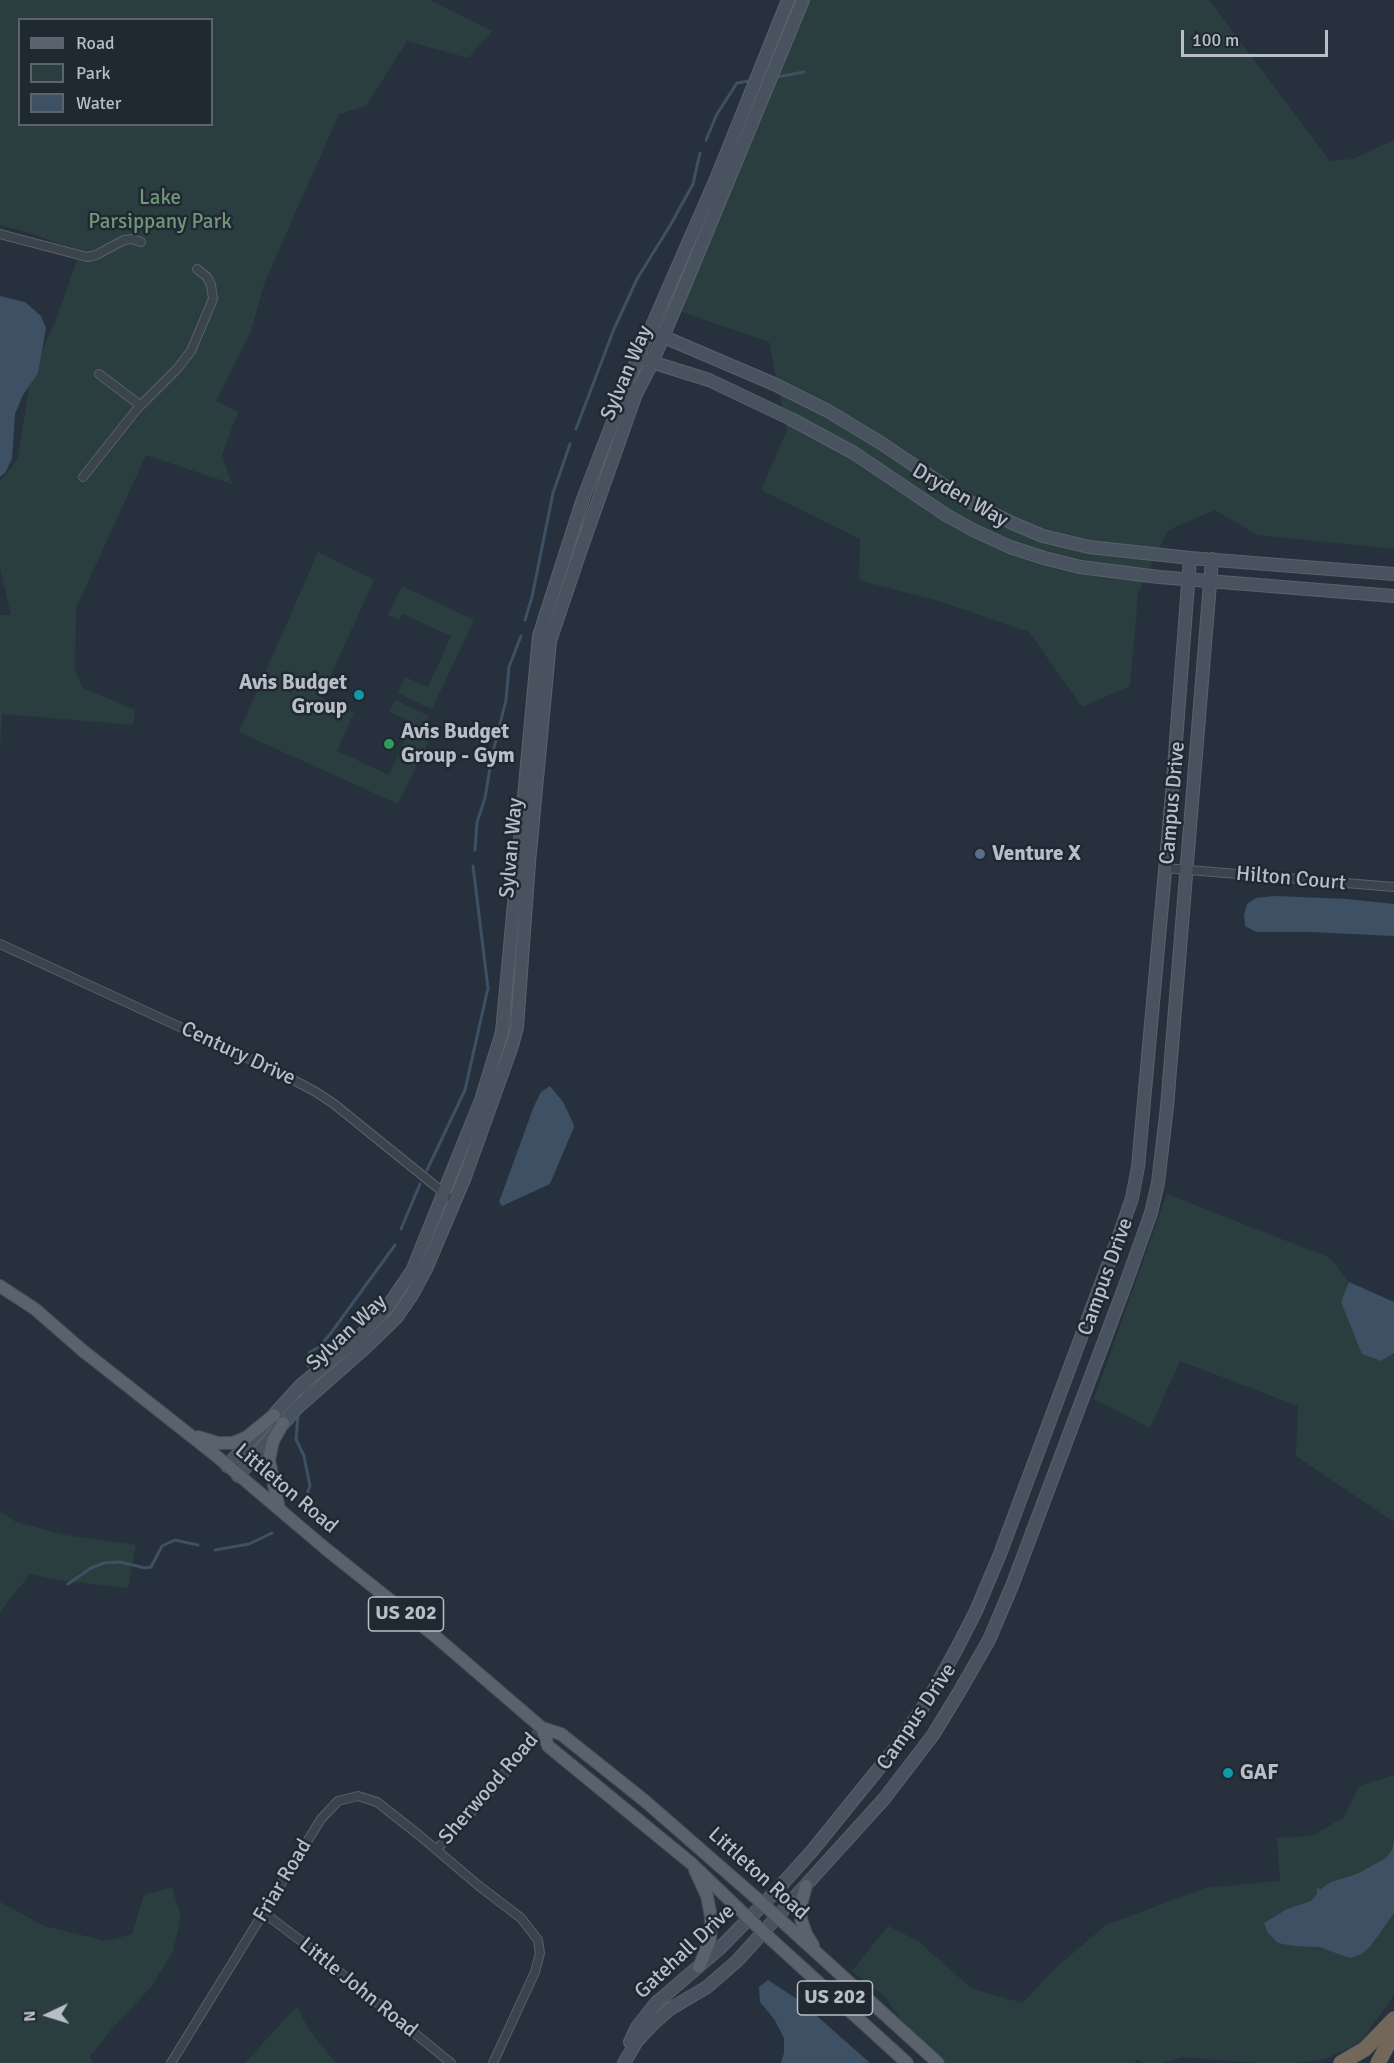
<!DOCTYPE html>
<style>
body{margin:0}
#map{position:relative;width:1394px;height:2063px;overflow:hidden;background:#27313d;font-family:Signika,sans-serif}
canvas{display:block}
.legend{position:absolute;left:18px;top:18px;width:195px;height:108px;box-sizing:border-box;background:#202832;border:2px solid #5c646e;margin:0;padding:8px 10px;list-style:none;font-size:18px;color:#b7bec8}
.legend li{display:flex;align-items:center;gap:12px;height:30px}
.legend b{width:30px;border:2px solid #5c646e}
.north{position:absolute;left:18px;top:1985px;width:60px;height:60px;-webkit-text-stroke:4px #202832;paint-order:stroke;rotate:266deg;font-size:16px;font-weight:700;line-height:24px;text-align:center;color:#b7bec8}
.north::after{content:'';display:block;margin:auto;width:21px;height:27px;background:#b7bec8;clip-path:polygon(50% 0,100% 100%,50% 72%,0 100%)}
.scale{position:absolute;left:1181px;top:30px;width:147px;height:27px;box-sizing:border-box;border:3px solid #b7bec8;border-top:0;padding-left:8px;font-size:18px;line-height:21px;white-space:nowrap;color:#b7bec8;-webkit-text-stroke:4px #202832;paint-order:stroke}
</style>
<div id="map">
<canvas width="1394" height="2063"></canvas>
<ul class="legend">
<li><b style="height:8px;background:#59626d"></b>Road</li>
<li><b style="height:16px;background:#2a3e3f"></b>Park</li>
<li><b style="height:16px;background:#3e5064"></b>Water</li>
</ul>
<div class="north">N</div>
<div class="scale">100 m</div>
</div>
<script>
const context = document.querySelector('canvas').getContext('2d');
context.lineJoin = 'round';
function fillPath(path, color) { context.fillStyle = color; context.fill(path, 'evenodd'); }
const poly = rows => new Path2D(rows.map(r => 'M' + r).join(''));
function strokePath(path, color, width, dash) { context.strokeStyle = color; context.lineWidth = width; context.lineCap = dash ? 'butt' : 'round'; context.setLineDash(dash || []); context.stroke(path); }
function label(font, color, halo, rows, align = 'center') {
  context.font = font + ' Signika,sans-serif'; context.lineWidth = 5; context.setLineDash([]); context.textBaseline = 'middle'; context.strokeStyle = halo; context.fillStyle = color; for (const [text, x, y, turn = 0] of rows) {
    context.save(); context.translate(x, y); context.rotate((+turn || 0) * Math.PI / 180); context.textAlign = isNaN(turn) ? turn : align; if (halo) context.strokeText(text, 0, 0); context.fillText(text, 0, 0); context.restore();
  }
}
fillPath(poly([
 [0,0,430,0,492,31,468,58,407,41,366,106,339,114,264,284,251,331,216,401,238,412,222,455,232,484,146,455,76,608,75,670,83,688,135,710,133,725,2,714,0,751,0,615,11,615,0,568,0,481,18,459,31,373,56,320,80,252,30,233,0,225],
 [20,20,212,20,212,124,20,124],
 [810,0,1209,0,1330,161,1353,159,1394,140,1394,549,1258,535,1215,510,1168,530,1138,594,1130,686,1082,707,1029,632,938,601,859,580,860,539,761,490,787,430,769,342,679,311],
 [318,552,374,580,321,697,354,713,337,751,389,775,413,723,390,712,395,700,429,716,426,725,429,740,398,804,239,732],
 [402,586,474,620,432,709,398,693,405,677,428,687,451,636,403,614,399,620,388,615],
 [1167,1194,1330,1258,1349,1282,1341,1302,1381,1361,1394,1353,1394,1522,1296,1456,1298,1406,1180,1361,1150,1428,1094,1399],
 [0,1511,16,1522,65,1535,136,1545,128,1588,65,1581,30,1574,0,1612],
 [1394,1775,1394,1995,1361,2042,1325,2059,1298,2063,1256,2063,1183,2057,1162,2063,1143,2063,1136,2059,1135,2063,946,2063,903,2022,885,1997,852,1971,888,1926,918,1941,972,1989,1023,2003,1051,1972,1106,1925,1205,1888,1280,1881,1277,1838,1312,1836,1344,1817,1359,1786],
 [172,1887,181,1917,173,1952,151,1987,111,2030,90,2056,92,2063,0,2063,0,1902,44,1926,106,1941,132,1934,144,1895],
 [297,2006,309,2030,336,2063,245,2063]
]), '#2a3e3f');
fillPath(poly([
 [0,296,25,302,41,316,46,328,38,373,23,395,15,414,12,459,5,473,0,477],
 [1275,896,1347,899,1394,904,1394,936,1311,932,1256,932,1245,926,1244,915,1247,904,1256,898],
 [550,1086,563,1102,573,1123,574,1127,550,1184,502,1206,499,1202,534,1106,541,1092],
 [1349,1282,1394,1302,1394,1353,1381,1361,1362,1354,1341,1302],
 [1394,1839,1394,1913,1370,1947,1360,1955,1350,1958,1319,1947,1294,1946,1278,1943,1268,1933,1264,1923,1287,1909,1311,1901,1317,1894,1317,1888,1321,1889,1331,1882,1357,1874,1386,1858,1392,1850],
 [768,1980,800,2001,870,2063,781,2063,784,2053,784,2038,774,2019,760,2002,759,1987]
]), '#3e5064');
strokePath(poly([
 [777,77,804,72],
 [706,140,717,114,737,83,749,81],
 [576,429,614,329,637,279,671,224,693,184,700,153],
 [525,620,532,597,553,493,570,444],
 [475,850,477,822,485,798,492,756,506,700,509,667,521,636],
 [427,1170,465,1090,488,988,473,866],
 [401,1229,420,1184],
 [308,1366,306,1360,310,1352,319,1347,331,1333,395,1245],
 [298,1415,296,1439,304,1456,310,1486,302,1508],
 [215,1550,249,1544,272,1533],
 [68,1584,91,1568,104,1563,120,1562,145,1568,151,1567,162,1546,175,1540,198,1545]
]), '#3e5064', 3);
const street = poly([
 [0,234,87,257,96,255,124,240,132,239,141,242],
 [99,374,140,405],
 [83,477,137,409,177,369,191,351,213,299,211,285,207,277,197,269],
 [1165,868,1394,887],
 [0,944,284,1075,316,1092,334,1104,454,1201],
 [437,1849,480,1803,542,1728],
 [264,1913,304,1943,451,2063],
 [171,2063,321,1819,338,1801,358,1796,377,1802,419,1835,479,1886,521,1918,538,1940,540,1953,535,1972,493,2063]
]);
const secondary = poly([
 [657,334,774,384,828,411,881,443,964,499,1012,523,1043,536,1089,547,1190,558,1394,574],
 [645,360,709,380,791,419,854,453,946,515,973,530,1010,547,1044,558,1080,567,1159,577,1394,596],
 [227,1466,301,1385,357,1339,386,1309,412,1271,481,1100,502,1032,539,636,583,499,634,367,716,179,788,0],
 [238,1476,297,1408,365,1348,396,1318,412,1295,426,1269,465,1177,512,1046,517,1027,529,863,550,641,580,552,636,394,652,363,690,273,803,0],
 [630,2042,637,2027,656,2003,719,1949,775,1892,812,1851,897,1746,931,1695,956,1650,976,1611,1000,1554,1120,1233,1132,1198,1138,1167,1172,794,1190,558],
 [624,2063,637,2041,654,2023,670,2009,707,1987,737,1961,884,1799,933,1735,958,1694,989,1640,1012,1586,1126,1283,1151,1213,1158,1183,1167,1107,1212,559]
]);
const primary = poly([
 [0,1286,35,1309,82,1350,214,1454,326,1549,435,1636,542,1728,561,1734,645,1801,763,1904,938,2063],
 [198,1437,218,1443,233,1443,247,1437,274,1415],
 [279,1509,269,1460,273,1441,283,1423],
 [542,1728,548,1746,692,1864,763,1932,907,2063],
 [695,1870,707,1896,711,1917,710,1940,699,1967],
 [806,1886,801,1905,801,1919,806,1934,813,1945]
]);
const highway = poly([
 [1341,2063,1365,2049,1394,2019],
 [1378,2063,1394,2033]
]);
strokePath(street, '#59616b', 10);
strokePath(secondary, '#59616b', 14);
strokePath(primary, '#444c56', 14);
strokePath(highway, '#464e58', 16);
strokePath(street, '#3b434d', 8);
strokePath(secondary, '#495360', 12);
strokePath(primary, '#59626d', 12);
strokePath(highway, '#736759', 15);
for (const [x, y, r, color] of [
 [359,695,6,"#0f9aa8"],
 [389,744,6,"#2e9e5b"],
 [980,854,6,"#5c6f8a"],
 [1228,1773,6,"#0f9aa8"]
]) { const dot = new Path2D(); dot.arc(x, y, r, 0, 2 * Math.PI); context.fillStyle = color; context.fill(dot); strokePath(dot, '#202832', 2); }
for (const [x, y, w] of [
 [406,1614,75],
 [835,1998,75]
]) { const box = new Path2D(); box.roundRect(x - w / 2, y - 17, w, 34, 4.5); context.fillStyle = '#202832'; context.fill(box); strokePath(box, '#b7bec8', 1.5); }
label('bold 20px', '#b7bec8', null, [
 ["US 202",406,1614],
 ["US 202",835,1998]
]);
label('21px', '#709778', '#202832', [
 ["Lake",160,198],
 ["Parsippany Park",160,222]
]);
label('21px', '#b7bec8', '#202832', [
 ["Sylvan Way",627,373,-67],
 ["Dryden Way",960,496,30],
 ["Campus Drive",1173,803,-85],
 ["Sylvan Way",512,848,-85],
 ["Hilton Court",1291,879,5],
 ["Century Drive",238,1054,25],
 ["Campus Drive",1106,1277,-70],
 ["Sylvan Way",347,1333,-43],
 ["Littleton Road",286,1489,40],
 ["Campus Drive",917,1717,-56],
 ["Sherwood Road",489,1789,-49],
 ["Littleton Road",758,1874,42],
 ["Friar Road",283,1881,-59],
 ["Gatehall Drive",685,1952,-43],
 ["Little John Road",358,1988,39]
]);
label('bold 21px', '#b7bec8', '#202832', [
 ["Avis Budget",347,683,"right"],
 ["Group",347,707,"right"],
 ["Avis Budget",401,732],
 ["Group - Gym",401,756],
 ["Venture X",992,854],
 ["GAF",1240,1773]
], 'left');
</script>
